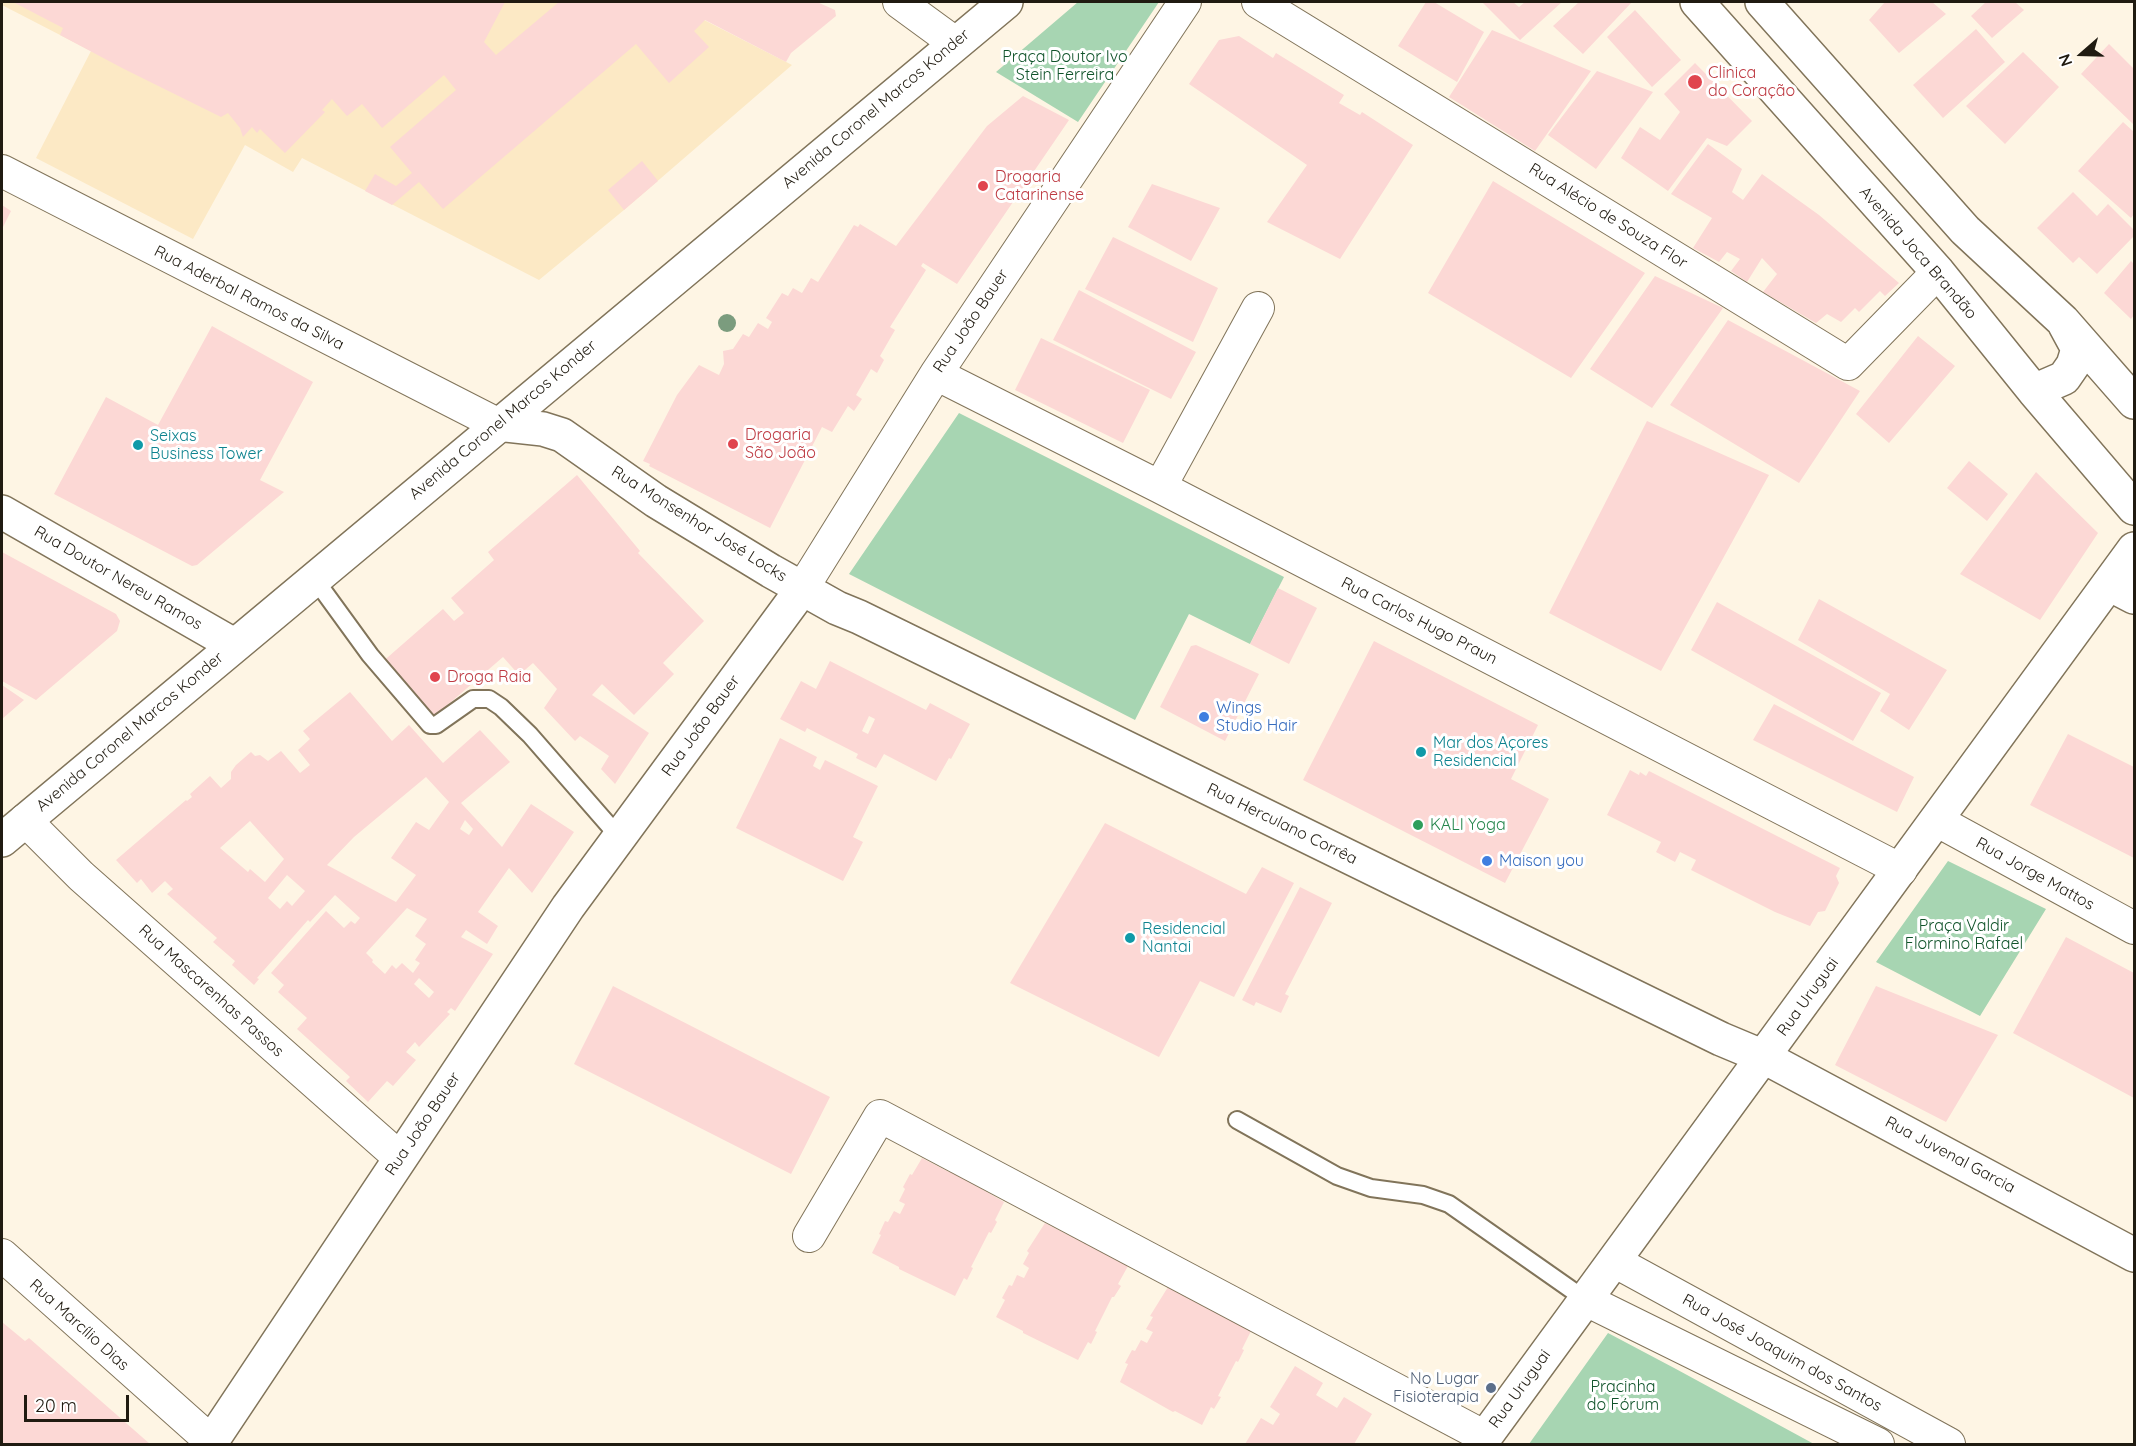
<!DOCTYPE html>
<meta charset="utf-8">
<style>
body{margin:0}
#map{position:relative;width:2136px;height:1446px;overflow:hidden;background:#fef5e4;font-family:Quicksand,sans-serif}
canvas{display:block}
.frame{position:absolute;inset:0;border:3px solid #201b11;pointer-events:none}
.north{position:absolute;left:2052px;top:24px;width:60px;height:60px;-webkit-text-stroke:4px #fff;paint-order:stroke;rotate:250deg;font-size:16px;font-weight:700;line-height:24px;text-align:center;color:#201b11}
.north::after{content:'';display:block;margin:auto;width:21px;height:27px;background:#201b11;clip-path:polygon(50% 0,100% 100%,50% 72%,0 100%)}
.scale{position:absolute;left:24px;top:1395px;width:105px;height:27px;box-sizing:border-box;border:3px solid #201b11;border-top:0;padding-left:8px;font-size:18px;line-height:21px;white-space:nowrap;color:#201b11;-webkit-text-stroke:4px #fff;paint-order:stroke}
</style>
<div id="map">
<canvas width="2136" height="1446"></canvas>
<div class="frame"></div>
<div class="north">N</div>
<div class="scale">20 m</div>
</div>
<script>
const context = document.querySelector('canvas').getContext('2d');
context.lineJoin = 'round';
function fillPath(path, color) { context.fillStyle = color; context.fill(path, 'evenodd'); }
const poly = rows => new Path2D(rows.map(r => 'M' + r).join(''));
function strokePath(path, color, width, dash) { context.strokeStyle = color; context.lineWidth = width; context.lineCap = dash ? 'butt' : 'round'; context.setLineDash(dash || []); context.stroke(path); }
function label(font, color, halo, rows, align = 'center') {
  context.font = font + ' Quicksand,sans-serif'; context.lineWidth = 6; context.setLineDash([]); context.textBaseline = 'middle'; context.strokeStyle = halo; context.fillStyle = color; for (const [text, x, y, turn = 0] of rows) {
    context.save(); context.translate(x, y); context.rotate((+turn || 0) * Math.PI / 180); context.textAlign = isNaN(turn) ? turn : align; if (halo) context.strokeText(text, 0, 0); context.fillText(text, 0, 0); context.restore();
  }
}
fillPath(poly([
 [2,2,669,2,792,65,624,210,539,280,302,158,293,172,245,145,193,239,36,158,91,51,2,5]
]), '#fce9c5');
fillPath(poly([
 [1078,2,1159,2,1078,122,996,72],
 [959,413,1284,577,1250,644,1189,614,1135,720,849,574],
 [1948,861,2046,909,1980,1016,1876,962],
 [1608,1333,1676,1369,1814,1444,1529,1444]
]), '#a7d5b2');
fillPath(poly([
 [13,2,505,2,484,42,496,55,559,2,817,2,835,10,836,16,791,53,786,62,705,20,694,31,709,47,669,83,636,44,443,209,419,182,392,205,365,191,375,174,396,186,412,173,390,147,456,90,444,75,382,128,362,104,347,116,332,99,322,110,325,112,285,153,260,129,257,133,252,127,243,137,240,128,228,113,221,117,124,69,60,35,63,28],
 [1426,2,1434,2,1484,32,1457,82,1398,46],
 [1484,2,1513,2,1519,7,1525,2,1562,2,1520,40,1483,3],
 [1579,2,1632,2,1583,54,1553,26],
 [1885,2,1932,2,1946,14,1899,53,1869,20],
 [1986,2,2015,2,2024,10,1992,38,1971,16],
 [1635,10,1681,60,1652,87,1607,37],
 [1976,29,2005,62,1943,118,1913,85],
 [1492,30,1591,71,1535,151,1449,97],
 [1239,36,1273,58,1276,53,1344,95,1339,103,1360,115,1362,112,1413,145,1340,259,1267,222,1307,165,1189,84,1219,40],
 [2109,44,2134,69,2134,122,2133,124,2081,74],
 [2023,52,2059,87,2005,144,1966,106],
 [1695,63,1752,121,1727,146,1707,138,1668,191,1621,158,1640,127,1660,140,1680,112,1664,94],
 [1597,71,1653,92,1596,169,1548,135],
 [1023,96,1069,120,957,284,923,263,921,266,926,270,890,327,895,330,880,356,884,360,877,373,871,369,856,395,862,399,854,411,848,406,832,432,822,427,770,528,649,466,650,464,643,461,677,395,699,365,719,375,724,364,723,351,733,349,743,334,749,337,758,323,768,329,772,322,766,318,782,293,788,296,793,288,802,293,811,278,818,282,854,225,858,227,860,224,896,246,987,126],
 [2123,122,2134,132,2134,214,2131,218,2078,171],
 [1708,144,1742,169,1732,192,1743,200,1762,174,1819,215,1899,283,1885,296,1880,291,1859,312,1855,308,1841,322,1827,314,1816,323,1763,292,1777,274,1762,258,1747,282,1731,271,1740,259,1727,252,1719,262,1693,248,1712,218,1671,194],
 [642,161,658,181,624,210,608,190],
 [1493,181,1645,273,1571,378,1428,293],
 [1152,184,1220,208,1191,261,1128,227],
 [2073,192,2097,216,2108,204,2134,230,2134,236,2097,274,2079,257,2073,263,2037,228],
 [2,205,11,211,2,229],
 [1113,237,1218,288,1193,342,1085,289],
 [2131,261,2134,264,2134,315,2131,319,2104,293],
 [1655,276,1723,308,1652,408,1590,369],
 [1079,290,1196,352,1171,399,1053,340],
 [1728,320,1860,391,1799,483,1670,405],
 [212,326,313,382,260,480,284,492,197,565,192,566,54,494,106,397,158,425],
 [1918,336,1955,366,1889,443,1856,414],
 [1041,338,1150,390,1123,443,1015,390],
 [1647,421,1769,475,1661,671,1549,613],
 [1969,461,2008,494,1987,521,1947,488],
 [2036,472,2098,533,2040,620,1960,574],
 [577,475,640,551,638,553,704,621,663,663,674,674,634,715,602,684,592,695,649,733,615,784,601,769,609,756,580,736,575,741,544,708,557,689,533,663,519,675,503,657,429,721,380,664,443,609,454,621,464,613,451,598,494,560,488,552],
 [2,552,116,614,120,621,117,631,36,700,2,681],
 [1278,588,1317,608,1289,664,1250,644],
 [1819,599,1947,670,1909,730,1880,711,1890,694,1798,640],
 [1717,602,1881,693,1853,741,1691,650],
 [1374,641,1538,725,1511,779,1549,799,1505,883,1303,780],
 [1196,645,1259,674,1225,741,1160,707,1191,646],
 [830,661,926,710,930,703,970,724,951,759,949,758,936,781,884,754,876,768,856,758,858,754,807,728,805,732,780,719,801,681,816,689],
 [869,716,875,719,868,734,862,731],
 [2,685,24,700,2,719],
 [350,692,392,741,409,725,443,763,480,730,510,762,461,803,502,847,531,804,574,832,532,893,509,868,478,912,498,926,487,944,466,930,461,937,493,954,455,1011,451,1008,447,1012,450,1014,419,1047,415,1042,406,1052,416,1060,393,1086,387,1081,368,1102,346,1081,350,1077,297,1029,307,1018,278,992,284,985,271,973,326,911,344,928,351,921,355,924,360,918,335,895,310,922,308,920,257,978,259,979,254,985,232,965,235,961,213,942,217,938,167,894,173,889,165,881,152,893,141,879,137,883,116,860,186,800,187,801,192,797,190,794,210,776,221,788,231,779,231,772,236,765,251,752,255,756,260,755,268,761,281,751,300,773,310,765,298,750,310,739,303,731],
 [426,777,449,802,429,830,416,822,391,858,416,875,396,902,327,865,354,837],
 [465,820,473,829,469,835,460,829],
 [250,821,284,859,265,882,250,869,248,872,220,848],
 [287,875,305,891,292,906,287,901,280,909,268,898],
 [407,908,427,919,415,936,426,944,415,960,420,963,413,973,402,963,396,969,392,965,385,974,372,962,373,960,366,953],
 [419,978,434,992,429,998,414,984],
 [1774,704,1914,777,1897,812,1753,740],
 [2068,734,2134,767,2134,858,2030,805],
 [780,738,817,757,813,766,820,770,825,760,878,786,853,837,863,842,843,881,736,828],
 [1630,770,1639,775,1640,772,1646,776,1649,771,1840,868,1836,876,1839,883,1825,911,1818,912,1810,926,1775,912,1691,870,1696,860,1680,852,1675,862,1656,852,1661,842,1607,815],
 [1105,823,1246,894,1262,867,1294,883,1234,997,1200,981,1159,1057,1010,983],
 [1300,887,1332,903,1285,994,1289,996,1281,1013,1256,1002,1254,1006,1242,1000],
 [2066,937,2134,973,2134,1098,2013,1033],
 [613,986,830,1097,791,1174,574,1064],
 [1876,986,1998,1035,1946,1122,1835,1065],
 [922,1158,949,1172,951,1171,1004,1202,995,1220,997,1222,991,1233,989,1232,971,1267,973,1268,967,1280,964,1278,955,1296,899,1269,899,1267,872,1253,881,1235,879,1234,885,1221,888,1222,894,1211,900,1214,905,1204,899,1201,905,1189,903,1187,910,1174,912,1175],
 [1045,1223,1072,1237,1074,1235,1128,1266,1118,1284,1121,1286,1114,1297,1112,1297,1095,1331,1097,1332,1091,1344,1088,1342,1078,1360,1023,1333,1023,1331,996,1317,1005,1300,1002,1298,1009,1285,1012,1286,1017,1275,1024,1278,1029,1268,1023,1264,1029,1253,1027,1251],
 [1168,1287,1251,1331,1242,1349,1244,1350,1238,1362,1236,1361,1218,1396,1221,1397,1214,1409,1211,1407,1202,1425,1175,1411,1173,1412,1120,1382,1128,1364,1125,1363,1132,1350,1135,1351,1141,1340,1147,1343,1153,1332,1146,1329,1153,1317,1150,1316],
 [2,1322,25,1341,29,1338,150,1444,2,1444],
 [1295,1366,1323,1383,1316,1395,1337,1408,1344,1397,1372,1414,1354,1444,1245,1444,1261,1418,1273,1425,1280,1414,1270,1407]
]), '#fcd8d5');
const service = poly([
 [314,578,370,655,430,725,436,725,473,699,489,699,501,707,530,735,619,837],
 [1237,1120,1337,1176,1371,1188,1423,1195,1449,1204,1586,1300]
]);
const minor = poly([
 [899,2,955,43],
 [1258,2,1848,364,1938,272],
 [2,171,497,424],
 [936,374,1160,487,1901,870],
 [1160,487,1258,308],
 [802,589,936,374,1185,2],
 [25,820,81,876,400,1158],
 [1936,820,2134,928],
 [809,1236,880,1116,1485,1437],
 [2,1255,214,1444],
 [1614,1261,1949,1444],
 [1586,1300,1878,1444]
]);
const tertiary = poly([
 [497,424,543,429,562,435,656,501,771,571,837,608,859,617,1721,1039,1764,1057],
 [2,512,234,645],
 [2109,584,2134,597],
 [210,1444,568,907,802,589]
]);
const secondary = poly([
 [1697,2,1938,272,2034,391,2134,508],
 [1762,2,1965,230,2063,321,2134,402],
 [2034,391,2064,378,2073,365,2078,349,2065,325],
 [1764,1057,2134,1255]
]);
const primary = poly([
 [2,840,1006,2],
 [1480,1444,2134,549]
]);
strokePath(service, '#81745a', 20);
strokePath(minor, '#81745a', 34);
strokePath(tertiary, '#81745a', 36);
strokePath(secondary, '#81745a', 36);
strokePath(primary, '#81745a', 36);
strokePath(service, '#fff', 16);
strokePath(minor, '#fff', 32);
strokePath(tertiary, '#fff', 33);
strokePath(secondary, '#fff', 33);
strokePath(primary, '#fff', 33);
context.fillStyle = '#7b9c7e';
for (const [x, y] of [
 [727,323]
]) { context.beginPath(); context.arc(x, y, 9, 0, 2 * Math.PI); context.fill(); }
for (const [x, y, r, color] of [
 [1695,82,8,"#e0444e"],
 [983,186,6,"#e0444e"],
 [733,444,6,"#e0444e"],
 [138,445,6,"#0f9aa8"],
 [435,677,6,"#e0444e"],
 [1204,717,6,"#3f7fe0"],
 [1421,752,6,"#0f9aa8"],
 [1418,825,6,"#2e9e5b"],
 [1487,861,6,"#3f7fe0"],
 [1130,938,6,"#0f9aa8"],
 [1491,1388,6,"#5c6f8a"]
]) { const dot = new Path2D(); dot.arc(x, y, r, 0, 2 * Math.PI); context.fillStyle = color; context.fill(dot); strokePath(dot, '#fff', 2); }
label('16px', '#10532a', '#fff', [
 ["Praça Doutor Ivo",1065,57],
 ["Stein Ferreira",1065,75],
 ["Praça Valdir",1964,926],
 ["Flormino Rafael",1964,944],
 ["Pracinha",1623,1387],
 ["do Fórum",1623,1405]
]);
label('16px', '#be3a42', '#fff', [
 ["Clinica",1708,73],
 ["do Coração",1708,91],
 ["Drogaria",995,177],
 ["Catarinense",995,195],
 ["Drogaria",745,435],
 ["São João",745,453],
 ["Droga Raia",447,677]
], 'left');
label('16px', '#201b11', '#fff', [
 ["Avenida Coronel Marcos Konder",876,109,-40],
 ["Rua Alécio de Souza Flor",1608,216,32],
 ["Avenida Joca Brandão",1918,253,49],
 ["Rua Aderbal Ramos da Silva",249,298,27],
 ["Rua João Bauer",971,321,-56],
 ["Avenida Coronel Marcos Konder",503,420,-40],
 ["Rua Monsenhor José Locks",699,524,32],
 ["Rua Doutor Nereu Ramos",118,578,30],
 ["Rua Carlos Hugo Praun",1419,621,27],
 ["Rua João Bauer",701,726,-54],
 ["Avenida Coronel Marcos Konder",130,732,-40],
 ["Rua Herculano Corrêa",1282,824,26],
 ["Rua Jorge Mattos",2035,874,29],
 ["Rua Mascarenhas Passos",211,991,42],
 ["Rua Uruguai",1808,997,-54],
 ["Rua João Bauer",423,1124,-56],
 ["Rua Juvenal Garcia",1950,1155,28],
 ["Rua Marcílio Dias",79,1325,42],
 ["Rua José Joaquim dos Santos",1782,1353,29],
 ["Rua Uruguai",1520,1389,-54]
]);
label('16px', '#0d838f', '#fff', [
 ["Seixas",150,436],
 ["Business Tower",150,454],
 ["Mar dos Açores",1433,743],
 ["Residencial",1433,761],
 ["Residencial",1142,929],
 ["Nantai",1142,947]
], 'left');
label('16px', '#366cbe', '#fff', [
 ["Wings",1216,708],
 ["Studio Hair",1216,726],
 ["Maison you",1499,861]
], 'left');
label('16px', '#27864d', '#fff', [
 ["KALI Yoga",1430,825]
], 'left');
label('16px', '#4e5e75', '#fff', [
 ["No Lugar",1479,1379],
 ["Fisioterapia",1479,1397]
], 'right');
</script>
